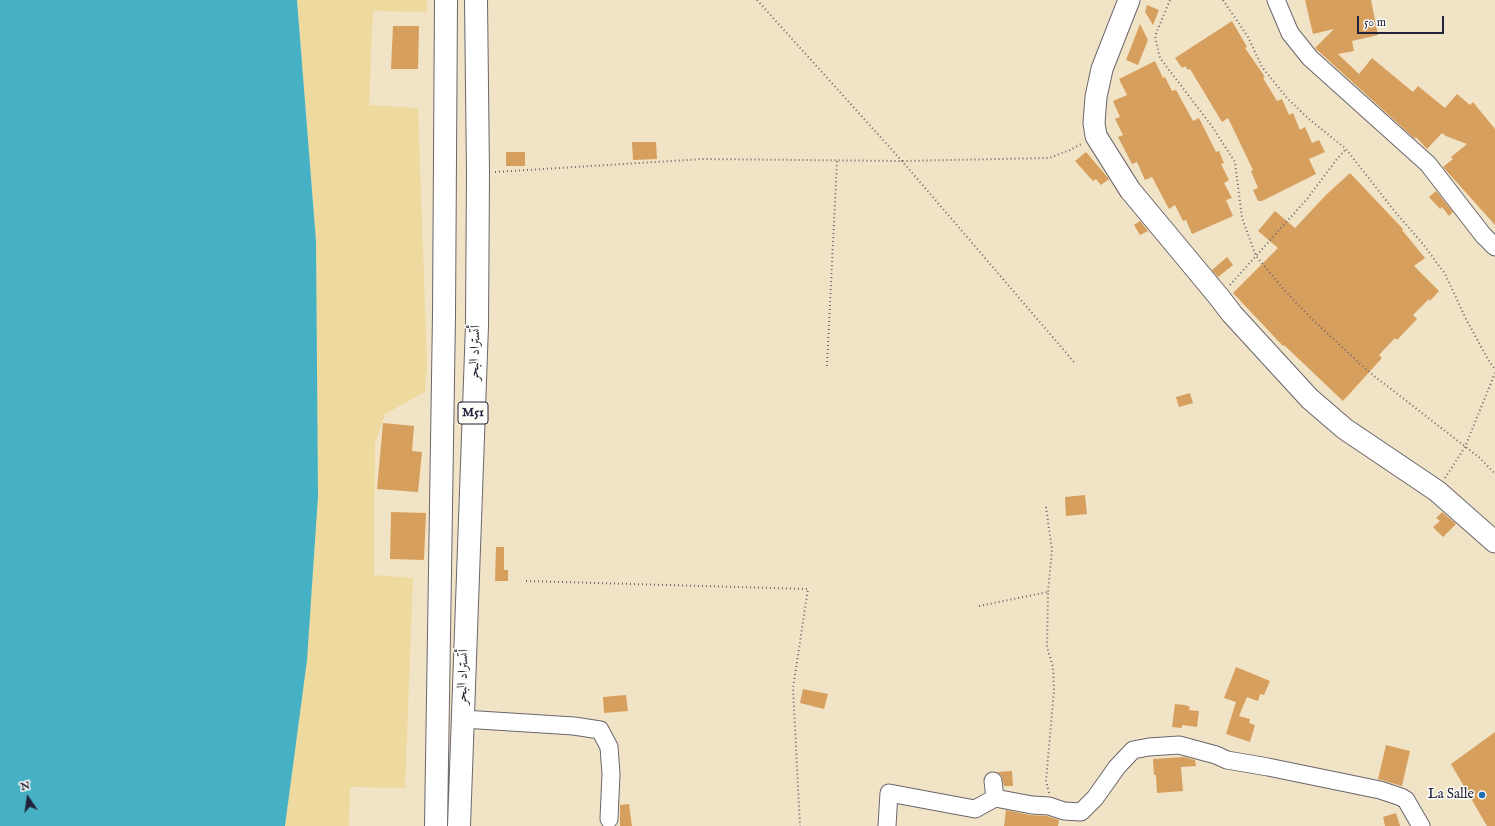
<!DOCTYPE html>
<meta charset="utf-8">
<style>
body{margin:0}
#map{position:relative;width:1495px;height:826px;overflow:hidden;background:#f1e3c6;font-family:"IM FELL English",serif}
canvas{display:block}
.north{position:absolute;left:8px;top:778px;width:40px;height:40px;-webkit-text-stroke:3px #fdfcf7;paint-order:stroke;rotate:347deg;font-size:11px;font-weight:700;line-height:16px;text-align:center;color:#22223b}
.north::after{content:'';display:block;margin:auto;width:14px;height:18px;background:#22223b;clip-path:polygon(50% 0,100% 100%,50% 72%,0 100%)}
.scale{position:absolute;left:1357px;top:16px;width:87px;height:18px;box-sizing:border-box;border:2px solid #22223b;border-top:0;padding-left:5px;font-size:12px;line-height:14px;white-space:nowrap;color:#22223b;-webkit-text-stroke:3px #fdfcf7;paint-order:stroke}
</style>
<div id="map">
<canvas width="1495" height="826"></canvas>
<div class="north">N</div>
<div class="scale">50 m</div>
</div>
<script>
const context = document.querySelector('canvas').getContext('2d');
context.lineJoin = 'round';
function fillPath(path, color) { context.fillStyle = color; context.fill(path, 'evenodd'); }
const poly = rows => new Path2D(rows.map(r => 'M' + r).join(''));
function strokePath(path, color, width, dash) { context.strokeStyle = color; context.lineWidth = width; context.lineCap = dash ? 'butt' : 'round'; context.setLineDash(dash || []); context.stroke(path); }
function label(font, color, halo, rows, align = 'center') {
  context.font = font + ' "IM FELL English",Amiri,serif'; context.lineWidth = 3; context.setLineDash([]); context.textBaseline = 'middle'; context.strokeStyle = halo; context.fillStyle = color; for (const [text, x, y, turn = 0] of rows) {
    context.save(); context.translate(x, y); context.rotate((+turn || 0) * Math.PI / 180); context.textAlign = isNaN(turn) ? turn : align; if (halo) context.strokeText(text, 0, 0); context.fillText(text, 0, 0); context.restore();
  }
}
fillPath(poly([
 [297,0,427,0,427,12,373,11,369,105,418,108,427,365,425,392,385,414,375,444,374,575,413,578,405,788,350,787,349,826,285,826,295,747,316,241]
]), '#eeda9e');
fillPath(poly([
 [0,0,297,0,316,241,318,496,307,660,285,826,0,826]
]), '#46b1c4');
fillPath(poly([
 [1305,0,1371,0,1378,35,1352,41,1354,51,1338,54,1359,74,1372,58,1413,92,1418,86,1445,108,1457,94,1470,105,1473,102,1495,129,1495,225,1443,167,1453,159,1451,157,1467,144,1446,136,1442,133,1427,149,1416,137,1415,139,1315,48,1334,29,1313,34],
 [1147,5,1159,10,1153,25,1145,12],
 [1232,21,1247,47,1245,48,1265,77,1263,78,1277,101,1282,99,1289,115,1293,113,1300,130,1305,127,1312,143,1319,140,1325,152,1309,159,1316,174,1262,201,1258,201,1253,190,1258,188,1251,171,1253,170,1228,118,1222,122,1190,69,1188,70,1185,66,1182,68,1175,58],
 [1140,24,1148,40,1138,65,1126,60],
 [393,26,419,26,418,69,391,69],
 [1155,61,1163,78,1165,77,1172,91,1176,90,1193,121,1199,118,1216,152,1219,151,1224,163,1221,164,1229,180,1224,183,1232,198,1226,200,1233,216,1192,234,1186,220,1183,221,1175,205,1169,209,1152,177,1145,180,1137,162,1132,164,1118,137,1123,135,1115,119,1120,117,1113,101,1127,95,1119,79],
 [632,142,656,142,657,159,633,160],
 [506,152,525,152,525,166,506,166],
 [1086,152,1109,179,1101,185,1096,179,1093,181,1075,161],
 [1350,173,1403,229,1402,230,1425,258,1414,266,1439,291,1430,301,1429,299,1413,315,1417,319,1397,340,1395,338,1379,355,1382,358,1343,401,1284,345,1283,346,1233,293,1278,248,1258,231,1275,211,1295,228,1326,195],
 [1436,191,1453,212,1449,216,1442,207,1440,209,1429,197],
 [1140,221,1148,231,1140,235,1134,225],
 [1227,257,1233,265,1218,277,1212,270],
 [1190,393,1193,403,1179,407,1176,397],
 [383,423,414,426,412,451,422,452,418,492,377,489],
 [1085,495,1087,514,1066,516,1065,497],
 [391,512,426,513,424,560,390,559],
 [1442,512,1456,524,1443,537,1433,527,1440,521,1436,518],
 [496,547,504,547,504,570,508,570,508,581,495,581],
 [1236,667,1270,681,1264,695,1260,694,1258,701,1247,697,1239,716,1250,719,1249,723,1255,725,1250,742,1226,734,1236,702,1224,698],
 [803,689,828,694,824,709,800,703],
 [626,695,628,711,604,713,603,697],
 [1175,704,1185,705,1190,707,1189,710,1199,711,1197,727,1182,725,1182,728,1172,727],
 [1495,732,1495,826,1487,826,1451,764],
 [1386,745,1410,751,1402,786,1378,779],
 [1184,757,1195,760,1196,766,1181,767,1183,791,1157,793,1156,775,1154,775,1153,759],
 [1012,771,1013,786,1004,786,1001,775,997,772],
 [629,804,632,826,620,826,620,805],
 [1006,810,1030,815,1047,816,1059,820,1058,826,1004,826],
 [1396,813,1400,826,1385,826,1383,817]
]), '#d79f5d');
const minor = poly([
 [1276,0,1290,33,1310,58,1428,164,1483,235,1495,247],
 [463,719,574,726,600,730,609,747,611,774,609,819],
 [995,798,1032,805,1049,806,1064,811,1081,812,1095,798,1117,767,1133,750,1149,747,1179,745,1216,755,1227,760,1268,767,1380,790,1401,797,1406,800,1421,826],
 [887,826,889,793,975,809,995,798,993,781]
]);
const major = poly([
 [1129,0,1102,69,1096,97,1094,123,1096,136,1130,190,1219,297,1232,314,1310,399,1345,429,1437,491,1495,542]
]);
const highway = poly([
 [436,826,444,315,446,0],
 [459,826,477,325,478,173,476,0]
]);
strokePath(minor, '#6a666c', 19);
strokePath(major, '#6a666c', 23);
strokePath(highway, '#6a666c', 24);
strokePath(poly([
 [757,0,902,161,1074,362],
 [1170,0,1155,36,1160,58,1211,125,1235,162,1242,218,1256,256,1286,292,1314,321,1369,372,1480,458,1495,474],
 [1223,0,1248,37,1262,67,1287,98,1309,119,1346,149,1396,213,1423,244,1445,274,1466,319,1489,361,1495,369],
 [495,172,702,159,902,161,1049,158,1070,150,1083,143],
 [1230,285,1307,199,1337,159,1346,149],
 [827,366,837,161],
 [1445,478,1465,447,1495,373],
 [1046,507,1052,550,1048,592],
 [526,581,808,589,793,688,800,826],
 [979,606,1048,592,1047,647,1053,667,1054,690,1046,781,1049,793]
]), '#6a666c', 2, [1, 3]);
strokePath(minor, '#fff', 17);
strokePath(major, '#fff', 21);
strokePath(highway, '#fff', 22);
for (const [x, y, r, color] of [
 [1482,795,4,"#1f6fb2"]
]) { const dot = new Path2D(); dot.arc(x, y, r, 0, 2 * Math.PI); context.fillStyle = color; context.fill(dot); strokePath(dot, '#fdfcf7', 1.5); }
for (const [x, y, w] of [
 [473,413,30]
]) { const box = new Path2D(); box.roundRect(x - w / 2, y - 11, w, 22, 3); context.fillStyle = '#fdfcf7'; context.fill(box); strokePath(box, '#22223b', 1); }
label('bold 13px', '#22223b', null, [
 ["M51",473,413]
]);
label('14px', '#22223b', '#fdfcf7', [
 ["أتستراد البحر",476,353,-88],
 ["أتستراد البحر",464,677,-88]
]);
label('14px', '#22223b', '#fdfcf7', [
 ["La Salle",1474,795]
], 'right');
</script>
